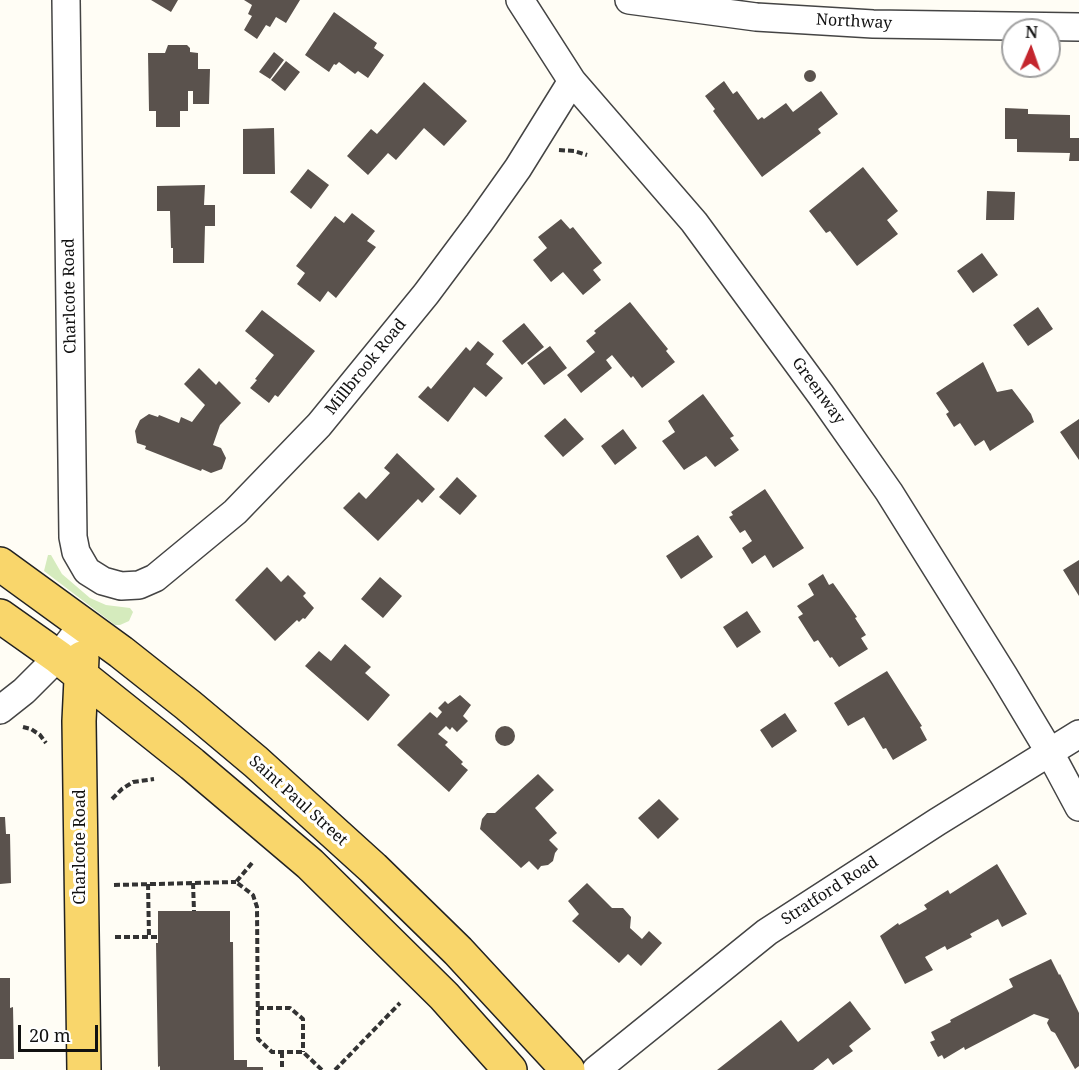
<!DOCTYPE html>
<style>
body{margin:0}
#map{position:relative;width:1079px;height:1070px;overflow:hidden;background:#fffdf5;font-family:"Noto Serif",serif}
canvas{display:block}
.north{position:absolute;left:1001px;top:18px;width:60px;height:60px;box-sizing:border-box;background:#fff;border:2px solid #a0a0a0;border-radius:50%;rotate:2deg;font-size:16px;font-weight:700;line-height:24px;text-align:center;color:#111}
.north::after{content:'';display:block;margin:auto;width:21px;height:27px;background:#c4262e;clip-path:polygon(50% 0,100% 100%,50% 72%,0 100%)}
.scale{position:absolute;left:18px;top:1025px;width:80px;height:27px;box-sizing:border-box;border:3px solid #111;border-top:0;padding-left:8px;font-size:18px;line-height:21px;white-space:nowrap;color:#111;-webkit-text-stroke:4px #fff;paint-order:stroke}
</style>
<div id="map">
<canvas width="1079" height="1070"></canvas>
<div class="north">N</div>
<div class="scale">20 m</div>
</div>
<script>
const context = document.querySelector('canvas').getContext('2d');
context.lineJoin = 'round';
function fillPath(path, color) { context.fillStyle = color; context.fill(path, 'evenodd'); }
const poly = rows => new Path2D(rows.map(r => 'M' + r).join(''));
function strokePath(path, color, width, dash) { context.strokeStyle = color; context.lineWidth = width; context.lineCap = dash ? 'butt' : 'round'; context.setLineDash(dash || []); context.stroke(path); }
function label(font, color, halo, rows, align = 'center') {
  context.font = font + ' "Noto Serif",serif'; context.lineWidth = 6; context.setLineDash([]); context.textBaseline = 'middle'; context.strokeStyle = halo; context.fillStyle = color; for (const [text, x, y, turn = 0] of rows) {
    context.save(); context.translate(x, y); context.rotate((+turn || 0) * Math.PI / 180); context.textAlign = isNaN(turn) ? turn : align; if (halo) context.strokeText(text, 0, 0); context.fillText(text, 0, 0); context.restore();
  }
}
fillPath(poly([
 [48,555,51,555,62,574,90,598,106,605,130,608,133,612,129,621,120,625,115,625,44,571]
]), '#d5ebbd');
fillPath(poly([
 [151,0,178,0,171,12],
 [244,0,300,0,286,23,276,17,270,27,266,25,257,39,244,30,252,16,248,14,252,5],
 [334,12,377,43,374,48,384,55,368,78,358,71,355,74,339,62,336,65,334,64,329,72,305,55],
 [168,45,187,45,190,48,190,52,198,53,198,69,210,69,209,104,193,104,193,91,188,91,188,111,180,111,180,127,156,127,156,111,149,111,148,53,165,53],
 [274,52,284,60,270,79,259,72],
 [286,61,300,72,285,91,271,80],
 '804 76a6 6 0 1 1 12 0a6 6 0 1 1-12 0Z',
 [724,81,733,94,737,91,758,120,762,117,764,119,786,103,793,112,821,91,838,114,818,129,821,133,762,177,713,111,715,109,705,96],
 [424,82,467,121,444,146,424,128,396,160,388,153,368,175,347,156,371,129,377,134],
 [1005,108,1028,109,1028,114,1070,115,1070,138,1079,138,1079,161,1069,161,1070,153,1017,152,1017,139,1005,139],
 [274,128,275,174,243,174,243,129],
 [863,167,898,211,887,220,898,234,857,266,830,231,826,233,809,211],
 [308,169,329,185,311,209,290,192],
 [205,185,204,205,215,205,215,226,205,226,204,263,173,263,173,248,171,248,170,211,157,211,157,186],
 [987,191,1015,192,1014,220,986,220],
 [352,213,375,231,367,241,376,247,336,298,328,291,320,302,297,284,305,273,296,266,335,216,344,223],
 [561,219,570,229,573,227,602,263,593,270,601,280,583,295,563,272,551,282,533,260,547,248,538,237],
 [982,253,998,275,973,293,957,271],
 [630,302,668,349,666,351,675,362,642,388,633,376,631,378,612,355,606,360,612,368,581,393,567,375,595,352,586,341,596,333,594,331],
 [1038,307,1053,329,1028,346,1013,325],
 [262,310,315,351,278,397,275,395,269,403,250,388,257,380,255,379,274,355,245,331],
 [524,323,544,347,522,365,502,341],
 [478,341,494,354,486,364,503,378,486,397,474,387,448,422,418,397,428,386,431,389,466,347,470,351],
 [550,346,567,368,544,385,527,363],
 [983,362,997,392,1012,389,1031,414,1034,422,990,451,984,440,975,446,960,423,954,427,946,414,949,412,936,393],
 [199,368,216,385,219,381,241,403,220,425,213,445,221,448,226,458,222,469,211,473,202,469,201,471,145,449,146,446,137,443,135,431,140,420,149,414,158,417,159,415,179,423,181,417,192,422,205,405,184,384],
 [703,394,734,436,730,438,739,450,715,467,706,456,684,470,662,441,675,432,668,421],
 [565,418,584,439,563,457,544,436],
 [1079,419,1079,460,1060,432],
 [623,429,637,448,615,465,601,446],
 [397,453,435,489,422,503,418,499,378,541,343,508,359,492,366,499,390,473,384,468],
 [457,477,477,496,460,515,439,497],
 [765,489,804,548,773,568,765,555,752,564,742,548,752,541,745,530,740,533,729,517,733,515,731,512],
 [698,535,713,557,681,579,666,556],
 [1079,560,1079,596,1063,570],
 [267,567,281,582,288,575,306,593,303,596,314,608,305,619,303,618,299,622,297,620,275,641,235,600],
 [823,574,829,585,833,583,857,617,855,618,866,635,861,638,868,649,839,667,832,657,830,658,818,640,814,642,798,617,803,614,797,606,814,595,808,584],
 [380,577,402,596,383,618,361,599],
 [747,611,761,632,737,648,723,627],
 [345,644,371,667,365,673,390,695,368,721,305,666,319,651,331,661],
 [887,671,922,726,920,727,927,740,893,760,886,748,883,749,864,717,848,726,834,703],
 [460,695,471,705,463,716,468,721,457,732,452,727,450,730,446,726,438,734,448,742,445,745,463,762,461,764,468,770,449,792,397,745,430,712,437,718,442,712,438,708,445,701,448,704],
 [785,713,797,731,772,748,760,730],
 '495 736a10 10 0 1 1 20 0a10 10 0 1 1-20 0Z',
 [538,774,554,790,535,808,557,833,549,840,558,849,555,853,553,861,548,865,541,866,538,870,529,861,521,868,480,829,482,819,487,813,495,813],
 [659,799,679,819,658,839,638,818],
 [0,817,5,817,6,834,10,834,11,883,0,884],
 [997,864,1027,914,1002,927,998,919,970,934,972,937,947,950,945,946,925,957,933,970,905,984,880,936,898,923,899,925,927,909,924,905,948,890,950,894],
 [587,883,612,908,623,908,631,917,630,928,642,939,649,931,662,943,641,966,628,954,619,963,572,921,579,914,568,901],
 [158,911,230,911,230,942,233,942,234,1060,247,1060,247,1067,263,1067,263,1070,160,1070,160,1066,158,1067,156,943,158,943],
 [1051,959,1059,975,1060,974,1079,1013,1079,1066,1075,1069,1055,1033,1051,1031,1047,1023,1049,1019,1034,1014,965,1050,964,1047,944,1059,942,1055,938,1057,930,1042,935,1040,931,1032,951,1022,950,1020,1013,987,1009,979],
 [0,978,10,978,10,1008,13,1007,14,1059,0,1059],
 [850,1001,871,1029,849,1046,853,1051,833,1065,828,1058,813,1070,717,1070,781,1020,798,1042]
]), '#5a524d');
const minor = poly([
 [66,0,73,537,76,552,87,571,103,581,121,586,139,585,155,578,235,512,319,425,426,294,479,223,518,168,572,81],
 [520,0,572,81,694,222,821,395,889,492,1004,676,1049,751,1079,807],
 [629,0,756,17,873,24,1079,27],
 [0,710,24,691,58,657,84,623],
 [596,1070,767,932,937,822,1079,734]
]);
const primary = poly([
 [0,564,121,652,188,705,256,762,373,868,458,951,568,1070],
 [0,616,58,657,192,764,310,864,444,996,510,1070],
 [82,658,79,721,84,1070]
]);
strokePath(minor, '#444', 30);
strokePath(primary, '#222', 36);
strokePath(poly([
 [559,150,574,151,587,155],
 [23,727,31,729,40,735,46,743],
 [112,799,122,789,133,782,154,779],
 [252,863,236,882,253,895,257,907,258,1039,272,1052,303,1052,322,1070],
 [193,883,194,911],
 [148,884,149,937],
 [114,885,236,882],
 [115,937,158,937],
 [258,1008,290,1008,303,1019,303,1052],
 [282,1052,282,1070],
 [335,1070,400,1003]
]), '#333', 4, [6, 3]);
strokePath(minor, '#fff', 27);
strokePath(primary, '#f9d66b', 33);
label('16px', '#111', '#fff', [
 ["Northway",854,22,3],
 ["Charlcote Road",70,296,-91],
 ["Millbrook Road",366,367,-51],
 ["Greenway",818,391,54],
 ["Saint Paul Street",298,801,42],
 ["Charlcote Road",80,847,-90],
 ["Stratford Road",830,891,-33]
]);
</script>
